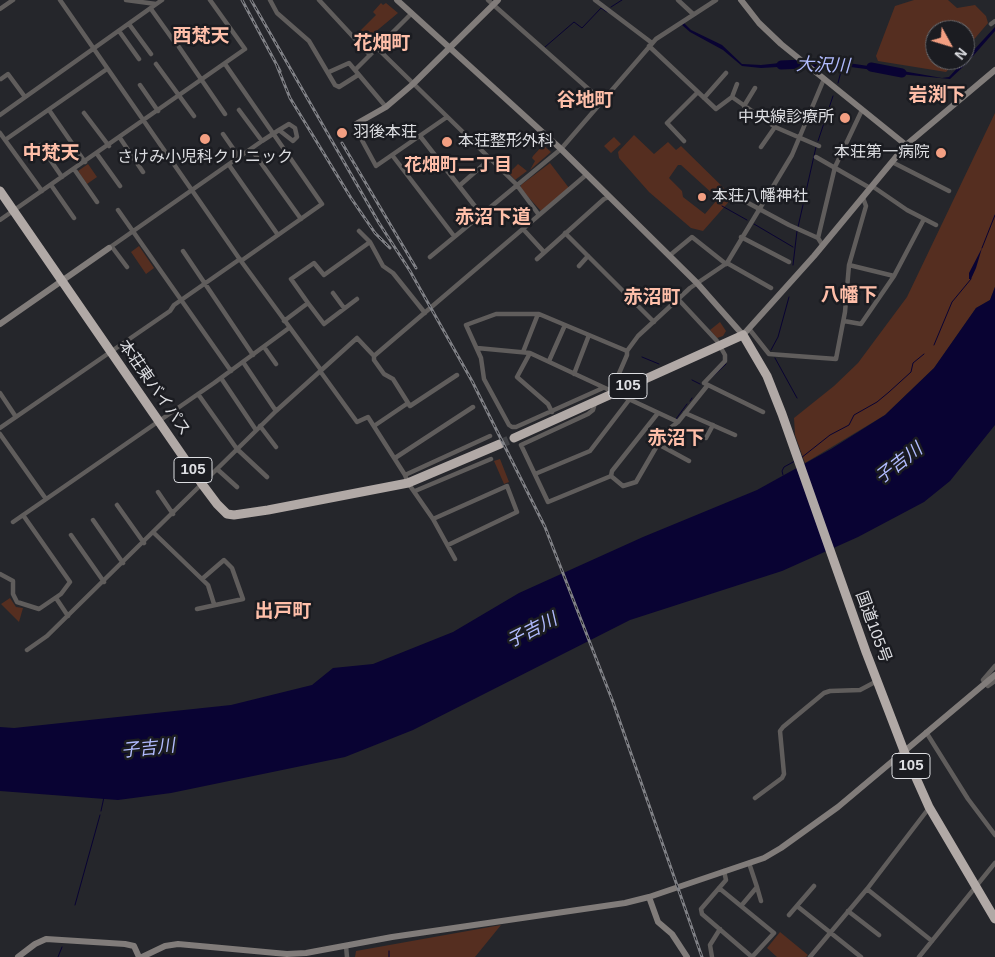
<!DOCTYPE html>
<meta charset="utf-8">
<style>
body{margin:0}
#map{position:relative;width:995px;height:957px;overflow:hidden;background:#25262b;font-family:Helvetica,sans-serif}
canvas{display:block}
.north{position:absolute;left:925px;top:20px;width:50px;height:50px;box-sizing:border-box;background:#1b1c21;border:1px solid #696a6e;border-radius:50%;rotate:129deg;font-size:14px;font-weight:700;line-height:20px;text-align:center;color:#dddee2}
.north::after{content:'';display:block;margin:auto;width:18px;height:22px;background:#f39f82;clip-path:polygon(50% 0,100% 100%,50% 72%,0 100%)}
</style>
<div id="map">
<canvas width="995" height="957"></canvas>
<div class="north">N</div>
</div>
<script>
const context = document.querySelector('canvas').getContext('2d');
context.lineJoin = 'round';
function fillPath(path, color) { context.fillStyle = color; context.fill(path, 'evenodd'); }
const poly = rows => new Path2D(rows.map(r => 'M' + r).join(''));
function strokePath(path, color, width, dash) { context.strokeStyle = color; context.lineWidth = width; context.lineCap = dash ? 'butt' : 'round'; context.setLineDash(dash || []); context.stroke(path); }
function label(font, color, halo, rows, align = 'center') {
  context.font = font + ' Helvetica,"Noto Sans JP",sans-serif'; context.lineWidth = 5; context.setLineDash([]); context.textBaseline = 'middle'; context.strokeStyle = halo; context.fillStyle = color; for (const [text, x, y, turn = 0] of rows) {
    context.save(); context.translate(x, y); context.rotate((+turn || 0) * Math.PI / 180); context.textAlign = isNaN(turn) ? turn : align; if (halo) context.strokeText(text, 0, 0); context.fillText(text, 0, 0); context.restore();
  }
}
fillPath(poly([
 [914,0,948,0,957,8,975,5,986,16,988,23,965,50,965,30,935,30,935,60,957,60,946,72,878,61,876,56,895,6],
 [381,3,383,5,386,3,398,13,362,43,355,36,376,15,373,12],
 [995,113,995,287,990,300,976,308,934,368,885,415,805,463,795,435,794,418,834,386,858,363,907,297],
 [634,135,654,154,668,142,676,150,681,146,733,197,703,231,691,228,649,192,619,158,618,152],
 [678,165,681,165,714,195,716,201,705,214,683,197,682,191,669,178],
 [614,137,621,144,611,153,604,146],
 [543,145,551,152,530,170,535,161,532,158,533,156],
 [550,163,569,188,541,211,521,189,521,185],
 [88,164,97,177,87,184,78,171],
 [518,164,527,171,515,180,509,173],
 [139,246,154,268,146,274,131,252],
 [720,322,726,331,723,336,717,338,710,330],
 [500,459,509,482,504,484,494,461],
 [10,598,16,607,23,608,19,622,1,604],
 [501,925,475,957,355,957,356,951],
 [780,932,808,955,806,957,777,957,767,948]
]), '#552e20');
fillPath(poly([
 [684,23,691,30,722,45,742,64,761,65,789,62,794,66,761,68,742,66,723,50,690,32,682,25],
 [995,27,995,31,966,64,950,79,889,73,891,69,942,78,949,77],
 [815,61,848,63,882,68,881,71,828,64,820,65],
 [982,248,976,268,971,279,969,279,969,273],
 [995,287,995,425,950,481,924,502,858,537,782,571,630,620,413,730,345,757,171,793,118,800,0,791,0,727,14,728,231,705,312,685,333,668,373,664,453,632,519,593,643,537,757,490,831,449,885,415,934,368,976,308,990,300]
]), '#090333');
strokePath(poly([
 [611,7,622,0],
 [545,47,574,22,582,28,601,8,607,12],
 [838,83,843,64],
 [818,141,833,96],
 [722,206,747,220],
 [754,224,793,247],
 [798,227,816,147],
 [982,248,995,215],
 [793,265,797,231],
 [934,345,952,302,971,279],
 [771,350,778,337,789,297],
 [642,357,659,364],
 [775,358,797,398],
 [710,379,726,364],
 [692,380,700,384],
 [690,401,692,398],
 [676,419,687,404],
 [801,458,830,435,849,425,854,415,877,402,889,392,911,372,913,363,924,354],
 [783,475,782,471,784,467,795,461],
 [101,811,104,797],
 [75,905,100,815],
 [389,951,389,957],
 [58,957,62,947]
]), '#090333', 1);
strokePath(poly([
 [781,65,828,63],
 [871,67,902,73]
]), '#090333', 9);
strokePath(poly([
 [500,444,514,438]
]), '#414246', 9, [9, 4.5]);
strokePath(poly([
 [60,0,241,261,321,370],
 [126,0,156,4],
 [270,0,277,13,309,41,335,85,339,87,358,75],
 [319,0,370,55],
 [488,0,602,101],
 [595,0,652,43],
 [678,0,693,14],
 [0,9,13,0],
 [151,9,176,44],
 [129,24,151,54],
 [991,24,995,21],
 [119,31,139,59],
 [649,46,716,109,732,97,775,127,819,146],
 [179,47,225,114],
 [377,48,516,184,539,215],
 [156,64,194,116],
 [225,64,322,204,241,261],
 [356,69,412,13],
 [329,72,349,63,386,107],
 [1,79,8,74,25,97],
 [140,85,158,111],
 [732,97,737,84],
 [704,98,726,73],
 [744,106,755,88],
 [49,110,85,162],
 [239,110,262,141],
 [84,113,109,146],
 [0,115,162,0],
 [356,124,357,131,376,166,447,117],
 [0,133,42,191],
 [223,134,239,157],
 [420,136,481,214],
 [120,138,143,172],
 [5,140,107,69],
 [684,141,667,123,698,92],
 [40,145,62,177],
 [761,147,775,127],
 [251,149,301,219],
 [97,154,120,186],
 [392,155,454,236],
 [816,157,870,188],
 [892,162,949,191],
 [229,165,278,235],
 [74,169,97,202],
 [51,185,74,218],
 [459,186,490,159],
 [872,186,907,210,936,225],
 [737,197,789,225,818,238,823,246],
 [118,210,231,371],
 [0,220,245,49,210,0],
 [523,229,544,252],
 [565,233,654,322],
 [741,237,789,262],
 [818,238,835,167,862,110],
 [370,242,383,266,393,273,425,313],
 [112,247,127,267],
 [109,248,262,141,279,130,289,124,295,128,297,137,293,141,279,130],
 [183,251,253,355],
 [669,256,692,237,726,264],
 [430,257,561,149,656,39,716,0],
 [537,259,604,199,609,197],
 [727,263,771,288],
 [849,265,894,276],
 [579,266,588,256],
 [333,293,344,308],
 [678,299,717,341,725,355,725,361,704,383,763,412],
 [308,303,324,324,357,299],
 [284,321,308,303,291,279,314,263,324,275,370,242,359,231],
 [844,321,861,324,894,276,924,219],
 [750,330,769,354,836,359,845,312,849,265,866,206,863,198],
 [264,347,276,364],
 [477,348,530,353,678,422],
 [523,352,538,314],
 [530,353,517,377,548,404,552,412],
 [374,356,586,175],
 [549,361,565,325],
 [243,362,276,411],
 [320,371,357,422,368,417,405,475,408,483,433,519,455,559],
 [574,374,589,335],
 [221,378,256,430],
 [603,388,516,427,512,427,509,425,484,379,481,358,466,325,496,314,539,314,627,351],
 [614,392,614,385,627,355,627,351,638,336,690,288,727,263,792,155,824,79],
 [0,393,16,417],
 [198,394,237,449,267,477],
 [595,403,593,410,588,414,521,445,548,502,611,476,612,471,658,413],
 [685,413,735,435],
 [260,426,276,447],
 [374,426,408,403],
 [0,428,170,311,174,305,240,259],
 [0,434,46,499],
 [706,438,713,425],
 [656,443,689,461],
 [395,458,473,407],
 [217,469,237,487],
 [535,474,590,451,629,400],
 [405,475,490,436],
 [611,476,623,486,636,482,665,432,678,422,707,386],
 [415,491,491,459],
 [158,492,173,514],
 [117,505,144,543],
 [433,519,507,486,517,512,448,545],
 [93,520,123,563],
 [13,522,214,383,289,328],
 [154,533,208,585,214,604],
 [71,535,104,582],
 [0,574,13,581,13,594,17,602,39,609,61,594,70,582,23,515],
 [56,598,68,616],
 [197,609,243,599,232,568,224,560,202,579],
 [27,650,47,636,276,411,357,338,374,356,374,360,384,374,393,379,410,406,457,375],
 [995,666,983,680,988,686,995,681],
 [926,732,968,799,995,835],
 [755,798,782,778,784,774,780,731,783,727,824,693,830,691,860,690,877,681],
 [724,871,726,880,701,909,702,914,752,957],
 [757,887,761,901],
 [719,888,774,933,752,957],
 [867,889,932,941],
 [741,906,757,887,749,863],
 [797,906,861,957],
 [848,911,879,935],
 [789,915,814,886],
 [346,946,347,957],
 [712,957,710,945,720,929],
 [810,957,867,889,929,808],
 [919,957,995,863]
]), '#605d5c', 4.5);
strokePath(poly([
 [397,0,561,149,697,283,743,335,814,256,906,145,995,70],
 [741,0,759,23,781,44,906,145],
 [356,124,386,107,413,84,498,0],
 [0,324,109,248],
 [649,897,658,922,672,934,687,957],
 [18,957,35,944,46,939,125,944,134,946,139,957],
 [142,957,165,946,178,944,287,954,306,953,392,937,625,903,649,897,764,858,781,848,838,807,995,675]
]), '#817c7a', 6);
strokePath(poly([
 [0,191,202,484,217,504,227,514,234,515,268,510,408,483,500,444],
 [514,438,743,335,767,376,782,414,866,652,904,751,929,807,995,919]
]), '#b1a9a6', 9);
const rail = poly([
 [242,0,280,71],
 [251,0,379,223,410,271,472,381,545,527,613,702,702,957],
 [277,66,290,98,351,198,375,233,390,248],
 [342,143,416,268]
]);
strokePath(rail, '#808186', 3);
strokePath(rail, '#1b1c21', 1, [4]);
for (const [x, y, r, color] of [
 [845,118,6,"#f39f82"],
 [342,133,6,"#f39f82"],
 [205,139,6,"#f39f82"],
 [447,142,6,"#f39f82"],
 [941,153,6,"#f39f82"],
 [702,197,5,"#f39f82"]
]) { const dot = new Path2D(); dot.arc(x, y, r, 0, 2 * Math.PI); context.fillStyle = color; context.fill(dot); strokePath(dot, '#1b1c21', 2); }
for (const [x, y, w] of [
 [628,386,38],
 [193,470,38],
 [911,766,38]
]) { const box = new Path2D(); box.roundRect(x - w / 2, y - 12.5, w, 25, 4); context.fillStyle = '#1b1c21'; context.fill(box); strokePath(box, '#dddee2', 1); }
label('bold 15px', '#dddee2', null, [
 ["105",628,386],
 ["105",193,470],
 ["105",911,766]
]);
label('16px', '#dddee2', '#1b1c21', [
 ["中央線診療所",834,118,"right"],
 ["羽後本荘",353,133],
 ["本荘整形外科",458,142],
 ["本荘第一病院",930,153,"right"],
 ["さけみ小児科クリニック",205,158,"center"],
 ["本荘八幡神社",712,197]
], 'left');
label('16px', '#dddee2', '#1b1c21', [
 ["本荘東バイパス",154,388,55],
 ["国道105号",873,627,70]
]);
label('italic 18px', '#b1bbfe', '#1b1c21', [
 ["大沢川",823,66,2],
 ["子吉川",899,464,-38],
 ["子吉川",532,631,-27],
 ["子吉川",148,749,-6]
]);
label('bold 18px', '#ffbfa9', '#1b1c21', [
 ["花畑町二丁目",458,166]
]);
label('bold 19px', '#ffbfa9', '#1b1c21', [
 ["西梵天",201,37],
 ["花畑町",382,44],
 ["岩渕下",937,96],
 ["谷地町",585,101],
 ["中梵天",51,154],
 ["赤沼下道",493,218],
 ["八幡下",849,296],
 ["赤沼町",652,298],
 ["赤沼下",676,439],
 ["出戸町",283,612]
]);
</script>
